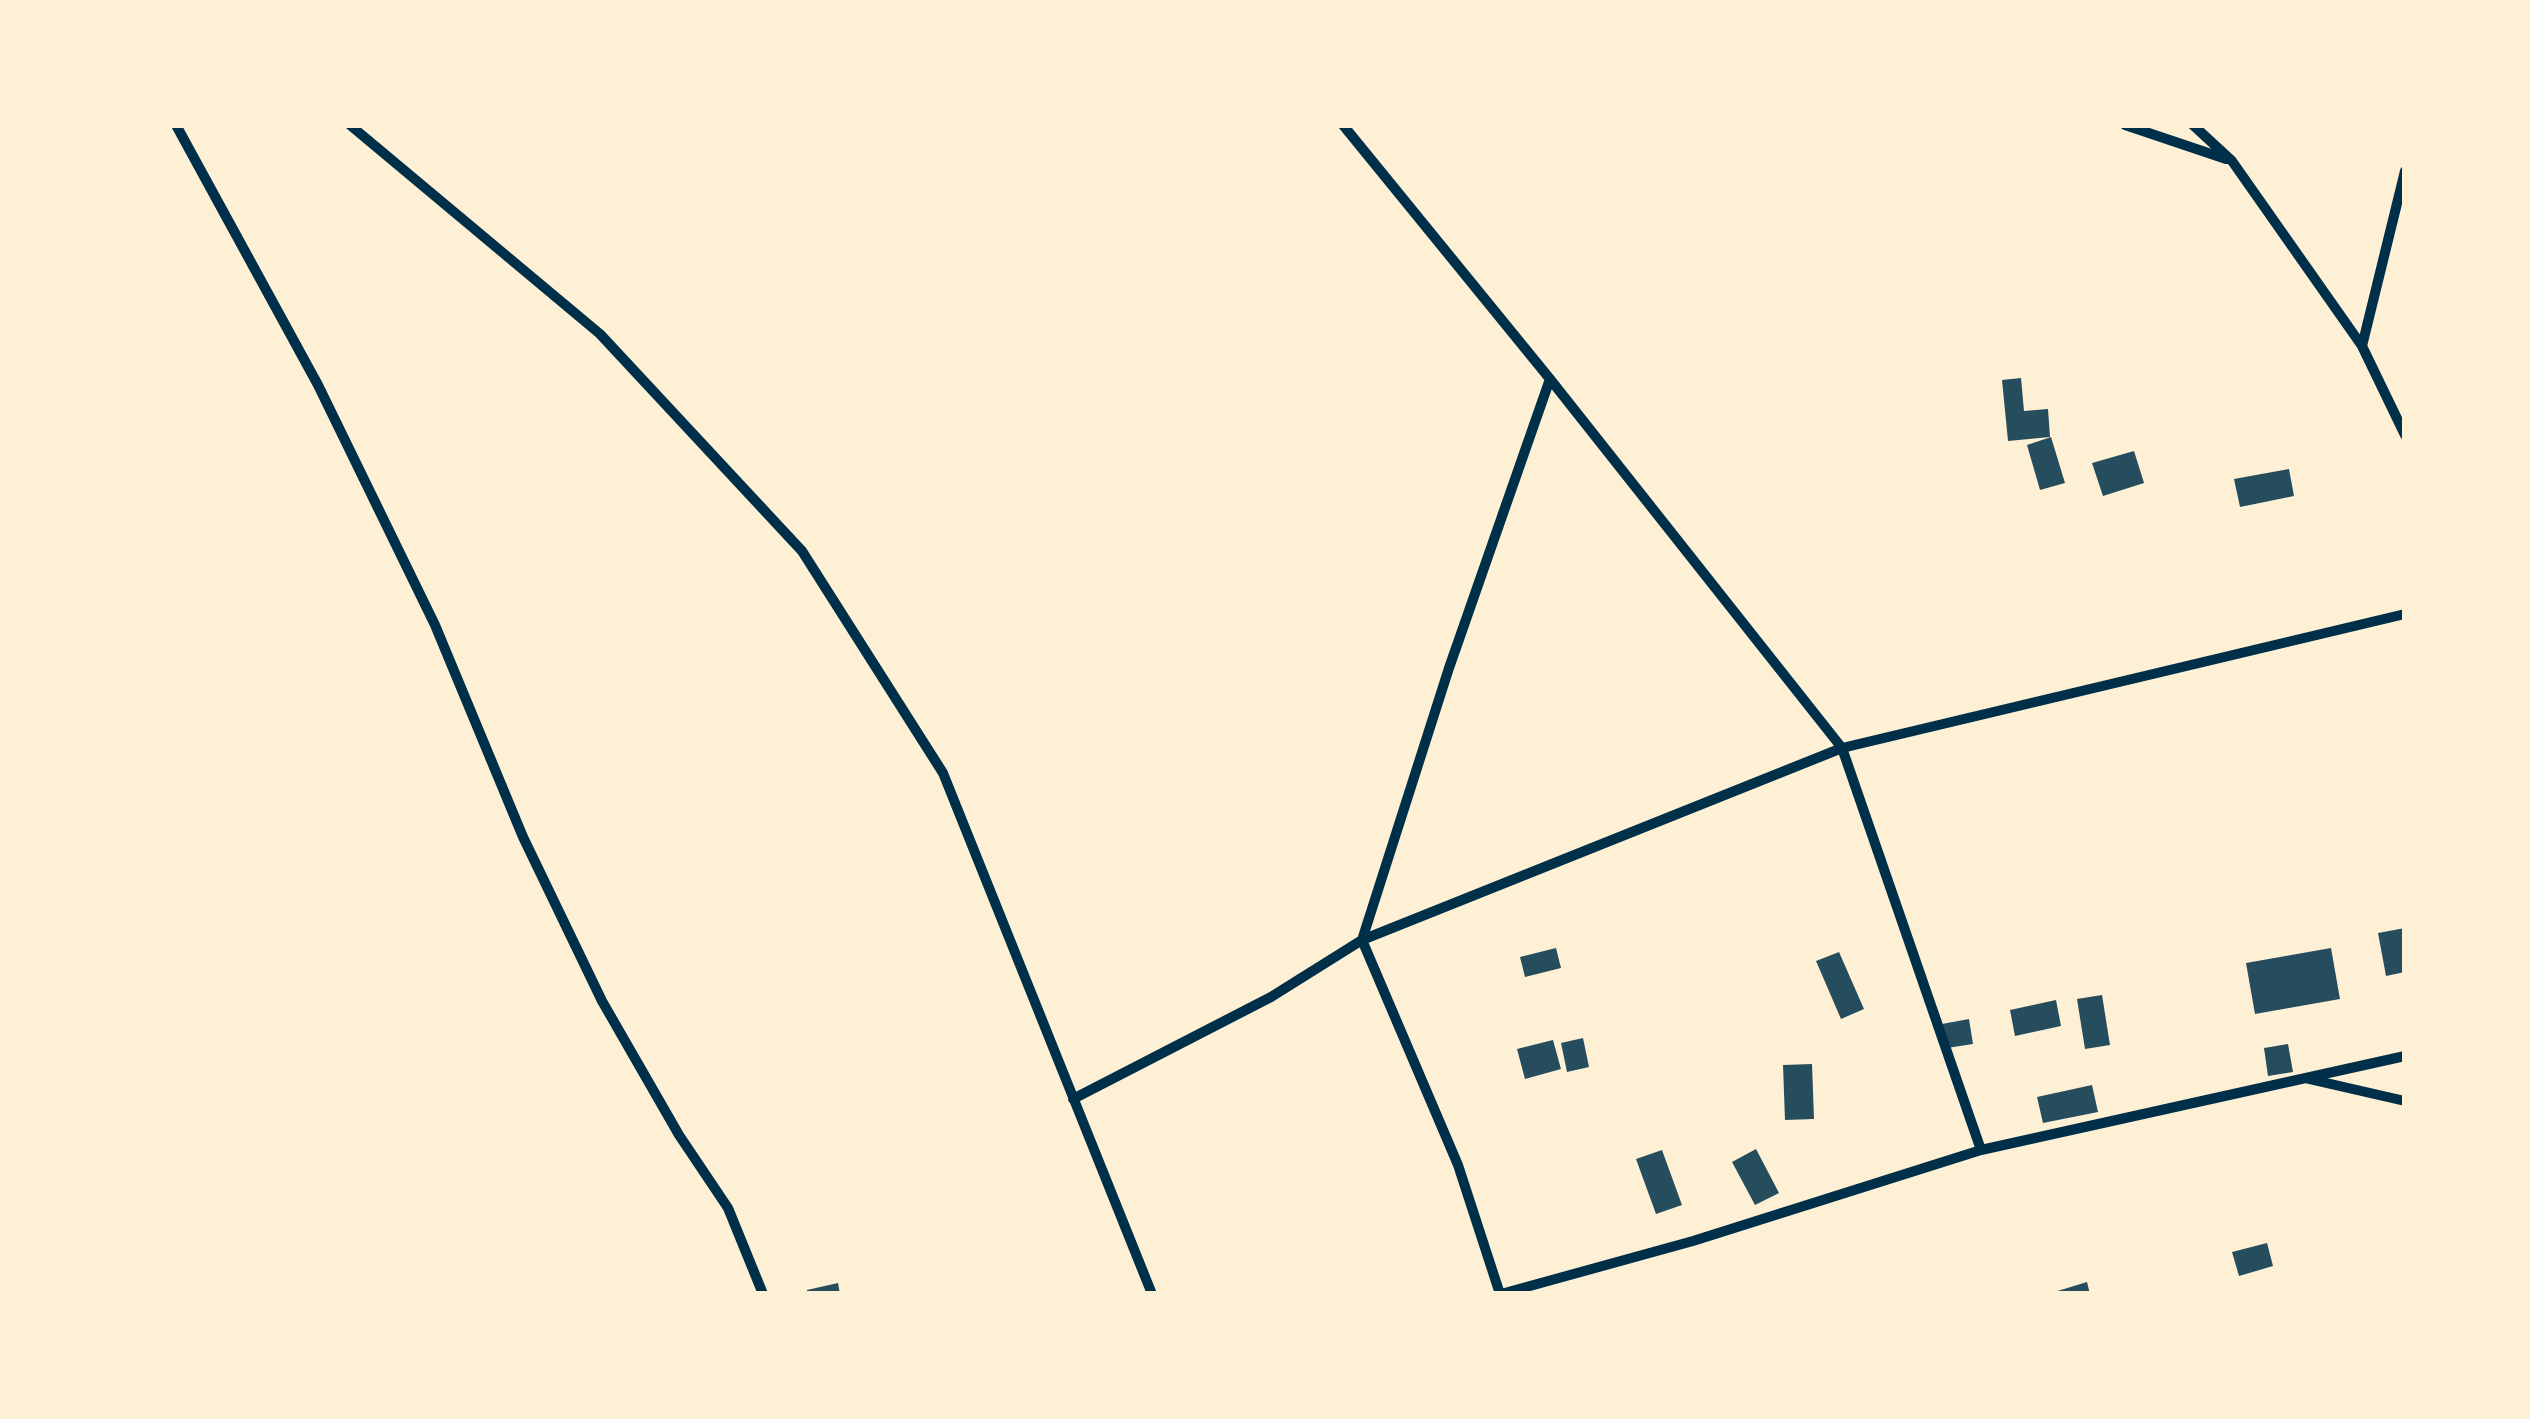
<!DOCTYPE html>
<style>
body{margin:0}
#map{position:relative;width:2530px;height:1419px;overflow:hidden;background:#fdf0d5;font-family:"Zilla Slab",serif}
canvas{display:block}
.frame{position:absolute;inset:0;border:128px solid #fdf0d5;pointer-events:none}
</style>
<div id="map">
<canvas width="2530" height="1419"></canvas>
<div class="frame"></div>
</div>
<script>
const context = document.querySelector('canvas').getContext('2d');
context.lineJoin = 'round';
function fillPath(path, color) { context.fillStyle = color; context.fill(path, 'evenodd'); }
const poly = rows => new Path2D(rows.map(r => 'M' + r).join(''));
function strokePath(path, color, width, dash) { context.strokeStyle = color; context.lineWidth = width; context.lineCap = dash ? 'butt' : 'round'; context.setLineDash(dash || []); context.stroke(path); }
fillPath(poly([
 [2021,378,2024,411,2048,409,2050,437,2008,441,2002,380],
 [2051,437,2065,483,2040,490,2027,445],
 [2134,451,2144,483,2103,496,2092,463],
 [2289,469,2294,496,2240,507,2234,479],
 [2405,928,2405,972,2386,976,2378,933],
 [1556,948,1561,968,1525,977,1520,957],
 [2331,948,2340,999,2255,1014,2246,963],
 [1839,952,1864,1009,1841,1019,1816,961],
 [2102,995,2110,1045,2085,1049,2077,999],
 [2056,1000,2061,1026,2015,1036,2010,1010],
 [1969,1019,1973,1044,1947,1048,1942,1024],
 [1583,1038,1589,1067,1567,1072,1561,1043],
 [1553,1040,1561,1069,1525,1079,1517,1049],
 [2288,1044,2293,1072,2268,1076,2264,1048],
 [1812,1064,1814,1119,1785,1120,1783,1065],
 [2092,1085,2098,1112,2043,1123,2037,1097],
 [1756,1149,1779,1193,1755,1205,1732,1162],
 [1662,1150,1682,1205,1656,1214,1636,1159],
 [2267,1243,2273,1266,2239,1276,2232,1252],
 [2087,1282,2090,1294,2051,1294,2051,1293],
 [838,1283,840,1294,807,1294,807,1290]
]), '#264d5e');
strokePath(poly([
 [176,125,318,385,435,625,523,837,602,1001,679,1135,728,1208,763,1294],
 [350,125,600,334,802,551,943,773,1152,1294],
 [1343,125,1550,379,1842,748,1981,1150],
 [2125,125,2226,159],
 [2193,125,2232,161,2362,346],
 [2405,171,2362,346,2405,435],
 [2309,1079,2405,1101],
 [1073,1099,1271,997,1362,940,1842,748,2405,614],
 [1500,1294,1458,1165,1362,940,1449,668,1550,379],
 [1501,1294,1693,1241,1981,1150,2405,1056]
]), '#003049', 10);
</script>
